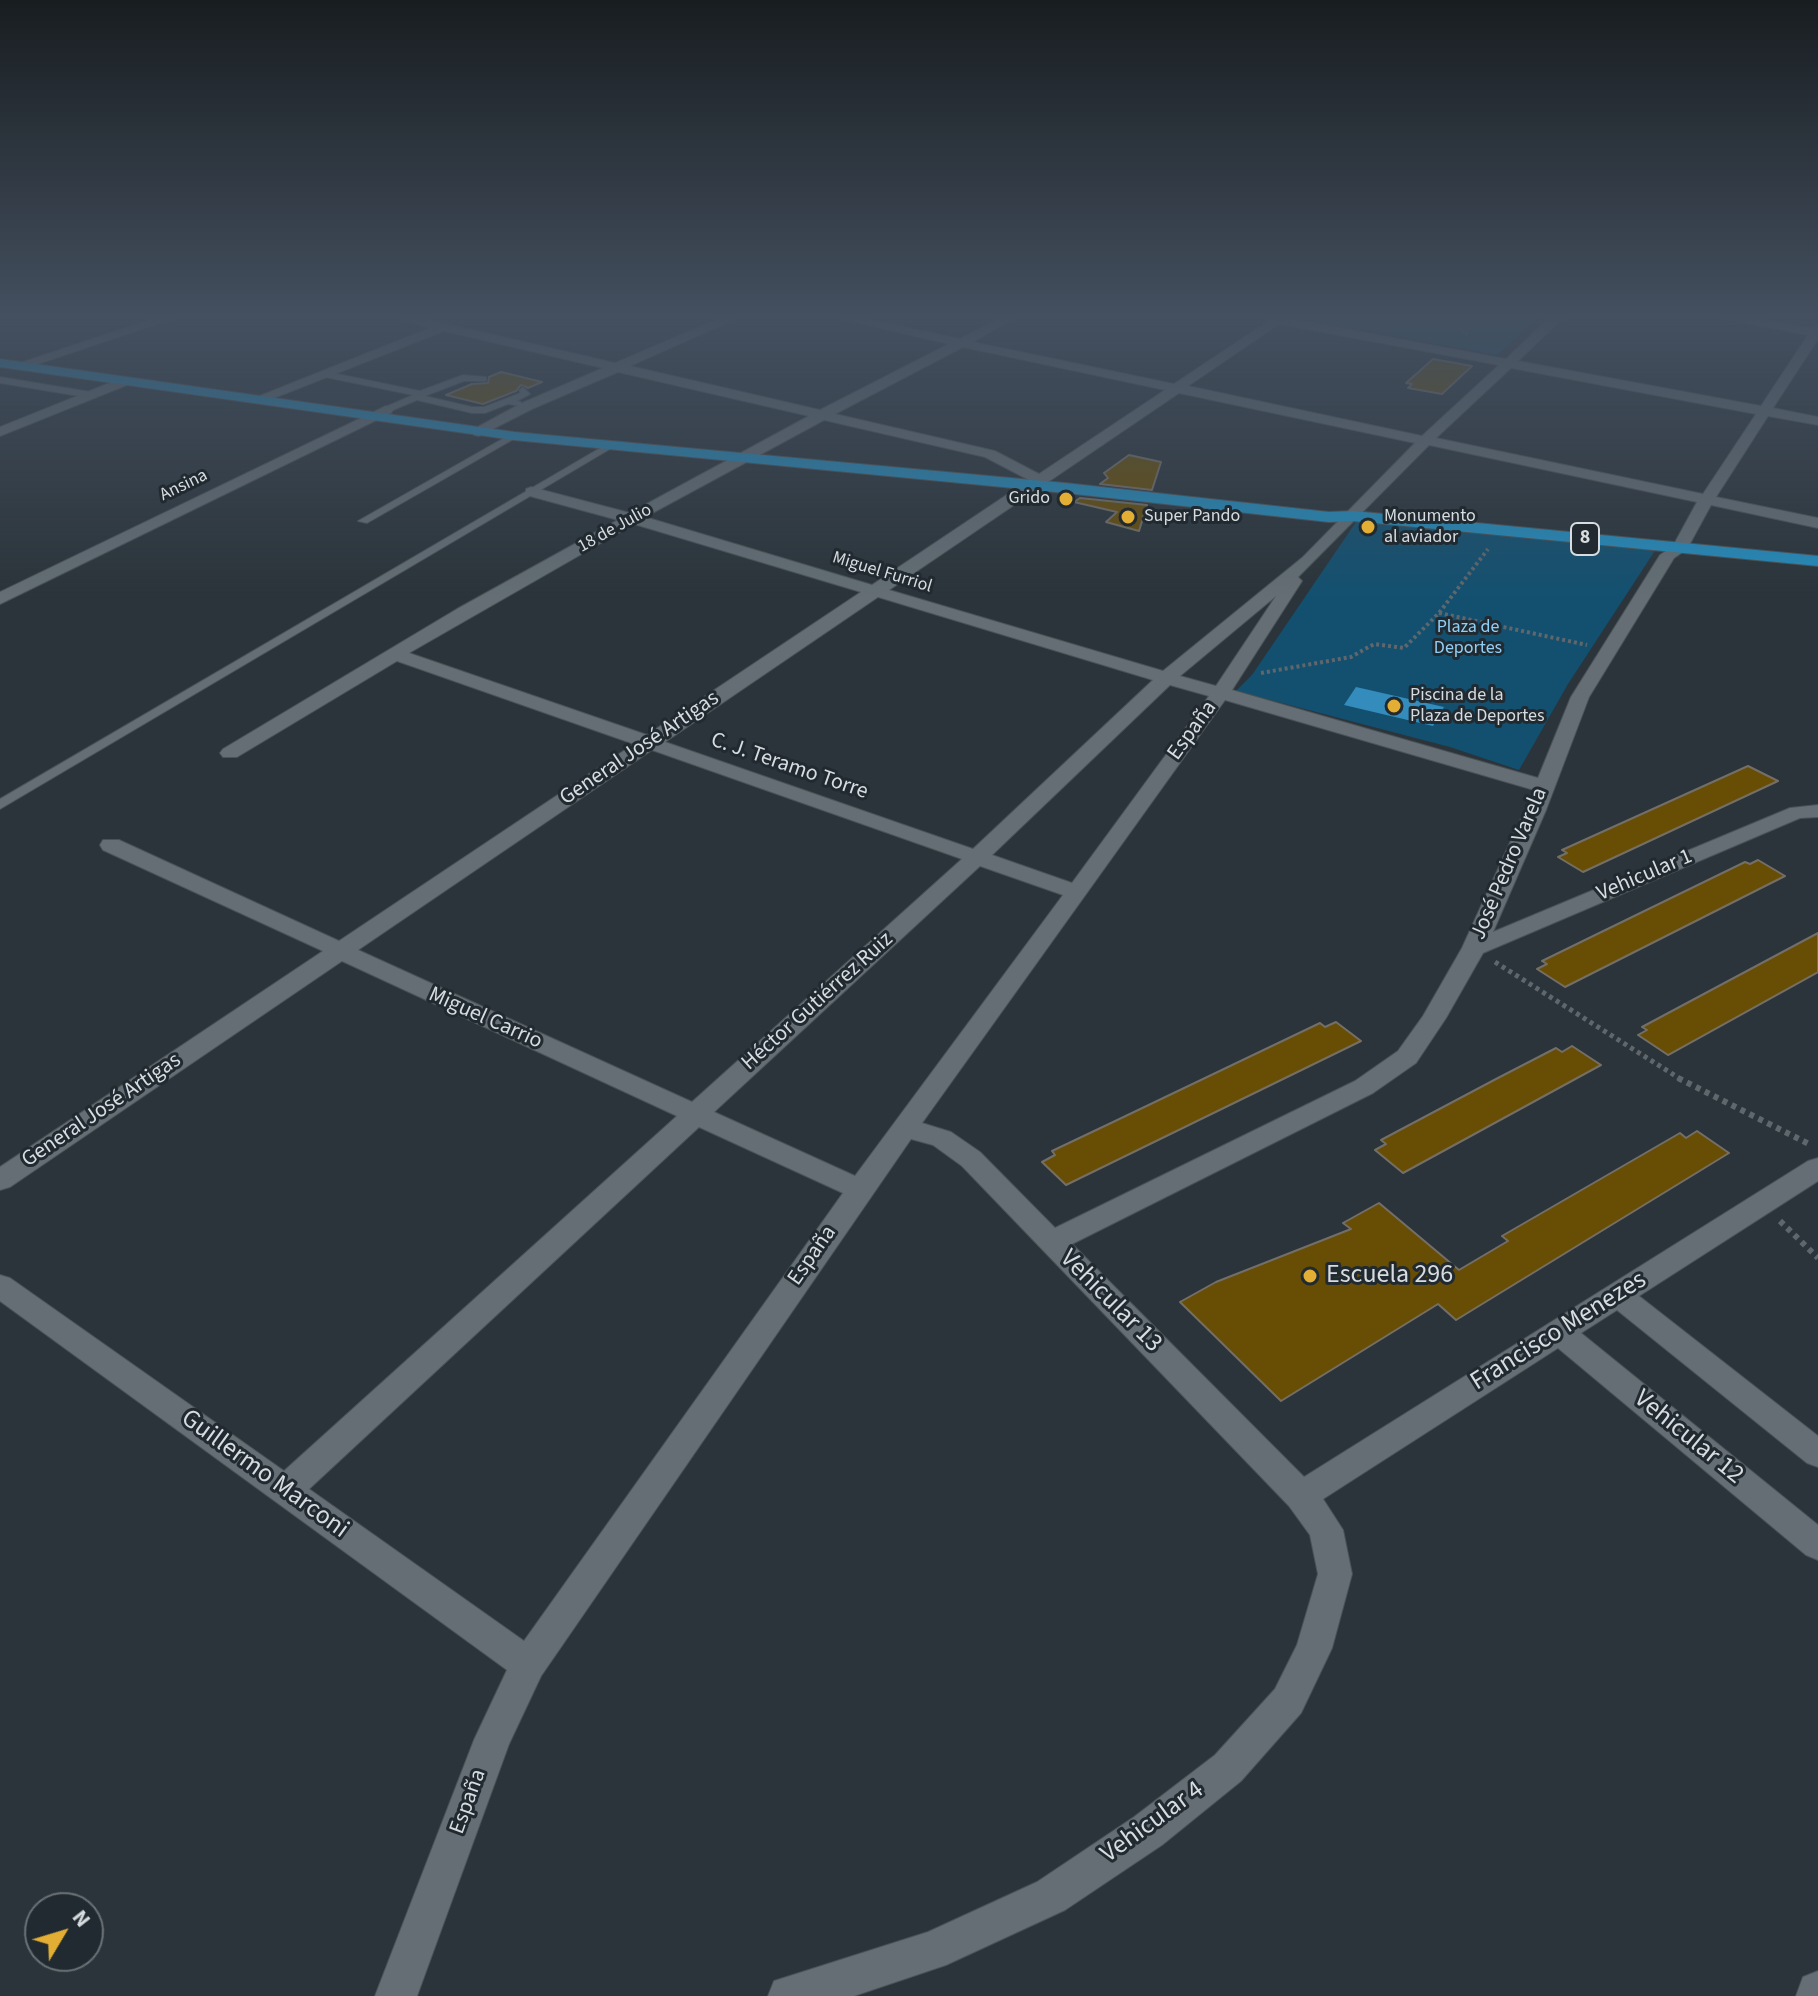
<!DOCTYPE html>
<meta charset="utf-8">
<style>
body{margin:0}
#map{position:relative;width:1818px;height:1996px;overflow:hidden;background:#2b343a;font-family:"Source Sans 3",sans-serif}
canvas{display:block}
.north{position:absolute;left:24px;top:1892px;width:80px;height:80px;box-sizing:border-box;background:#212a30;border:2px solid #697176;border-radius:50%;rotate:52deg;font-size:22px;font-weight:700;line-height:32px;text-align:center;color:#d6dcdf}
.north::after{content:'';display:block;margin:auto;width:28px;height:36px;background:#e2ae34;clip-path:polygon(50% 0,100% 100%,50% 72%,0 100%)}
</style>
<div id="map">
<canvas width="1818" height="1996"></canvas>
<div class="north">N</div>
</div>
<script>
const context = document.querySelector('canvas').getContext('2d');
context.lineJoin = 'round';
function fillPath(path, color) { context.fillStyle = color; context.fill(path, 'evenodd'); }
const poly = rows => new Path2D(rows.map(r => 'M' + r).join(''));
function strokePath(path, color, width, dash) { context.strokeStyle = color; context.lineWidth = width; context.lineCap = dash ? 'butt' : 'round'; context.setLineDash(dash || []); context.stroke(path); }
function label(font, color, halo, rows, align = 'center') {
  context.font = font + ' "Source Sans 3",sans-serif'; context.lineWidth = 6; context.setLineDash([]); context.textBaseline = 'middle'; context.strokeStyle = halo; context.fillStyle = color; for (const [text, x, y, turn = 0] of rows) {
    context.save(); context.translate(x, y); context.rotate((+turn || 0) * Math.PI / 180); context.textAlign = isNaN(turn) ? turn : align; if (halo) context.strokeText(text, 0, 0); context.fillText(text, 0, 0); context.restore();
  }
}
fillPath(poly([
 [1303,319,1537,319,1497,355],
 [1358,519,1656,549,1568,684,1519,770,1450,747,1236,691,1252,675]
]), '#135070');
fillPath(poly([
 [1356,687,1444,707,1433,726,1344,705]
]), '#348cbc');
const building = poly([
 [1433,359,1472,366,1442,394,1408,388,1412,384,1406,383,1433,359],
 [501,372,542,382,528,388,521,385,516,391,483,404,446,395,472,384,488,383,489,377,501,372],
 [1129,455,1161,462,1152,490,1100,484,1108,478,1104,473,1129,455],
 [1080,498,1147,505,1139,531,1106,522,1117,512,1074,502,1080,498],
 [1748,766,1778,781,1583,872,1558,857,1567,853,1562,850,1748,766],
 [1758,860,1785,876,1565,987,1537,969,1547,964,1542,961,1587,939,1745,862,1750,864,1758,860],
 [1818,933,1818,972,1668,1055,1638,1035,1647,1030,1642,1027,1818,933],
 [1336,1022,1361,1041,1066,1185,1042,1162,1055,1155,1052,1151,1111,1123,1320,1023,1325,1027,1336,1022],
 [1572,1046,1601,1065,1403,1173,1375,1150,1386,1144,1381,1140,1496,1079,1556,1048,1562,1052,1572,1046],
 [1697,1131,1729,1153,1456,1320,1438,1304,1281,1401,1180,1302,1216,1282,1351,1229,1343,1223,1379,1203,1459,1270,1508,1241,1502,1236,1680,1133,1686,1138,1697,1131]
]);
fillPath(building, '#684d05');
strokePath(building, '#746f66', 2);
const service = poly([
 [323,371,420,391,463,375,486,377,486,381,464,381,425,396,472,407,484,407,505,399,520,393,519,390,523,387,530,394,517,401,521,402,521,406,508,404,485,413,472,413,417,400,386,413,381,410,383,408,413,395,320,376,319,374,323,371],
 [0,377,91,392,96,395,91,398,0,383,0,377],
 [511,434,519,436,367,523,358,521,511,434],
 [607,444,615,446,0,809,0,799,607,444]
]);
const minor = poly([
 [152,319,172,319,23,369,11,366,152,319],
 [402,319,425,319,615,363,718,319,735,319,630,366,820,410,949,344,842,319,867,319,960,339,997,319,1013,319,973,342,1174,384,1267,322,1265,319,1293,319,1506,359,1548,319,1562,319,1518,361,1761,406,1808,335,1725,319,1756,319,1812,328,1818,325,1818,339,1773,408,1818,417,1818,425,1768,416,1716,497,1818,518,1818,528,1711,505,1687,549,1674,558,1589,697,1546,810,1493,932,1790,808,1818,805,1818,817,1800,818,1483,953,1446,1018,1416,1063,1373,1093,1072,1244,1304,1477,1808,1161,1818,1158,1818,1181,1639,1296,1818,1436,1818,1467,1807,1463,1617,1310,1581,1333,1818,1525,1818,1560,1806,1555,1558,1348,1323,1499,1343,1530,1352,1574,1332,1648,1301,1713,1241,1781,1162,1845,1065,1910,946,1965,854,1996,768,1996,774,1981,928,1932,1037,1882,1134,1817,1215,1755,1275,1689,1297,1645,1318,1574,1310,1535,1289,1506,962,1166,933,1145,911,1139,541,1676,509,1744,417,1996,375,1996,474,1740,507,1670,0,1301,0,1275,10,1278,284,1471,677,1116,342,961,10,1187,0,1190,0,1167,323,951,103,850,100,845,103,840,119,840,339,941,634,744,397,661,237,757,223,757,220,753,223,749,457,609,618,520,526,495,526,489,531,487,630,513,809,416,618,372,532,409,479,436,474,435,474,429,522,403,603,368,444,331,264,402,252,399,430,328,402,319],
 [1279,324,1499,365,1422,436,1188,386,1279,324],
 [963,347,1165,390,1039,474,995,451,835,414,963,347],
 [1511,368,1756,414,1703,494,1436,438,1511,368],
 [1179,393,1415,443,1303,557,1163,671,889,590,1179,393],
 [824,420,985,457,1029,480,872,585,645,517,824,420],
 [1429,445,1697,502,1673,546,1660,555,1571,697,1538,778,1232,690,1302,581,1298,577,1429,445],
 [634,524,861,592,647,735,409,653,634,524],
 [1276,596,1216,686,1180,676,1276,596],
 [878,597,1153,680,973,849,665,742,878,597],
 [1170,685,1209,696,1072,883,992,855,1170,685],
 [1225,700,1534,790,1462,948,1423,1016,1398,1051,1355,1081,1055,1228,980,1152,951,1132,922,1123,1225,700],
 [652,750,962,859,692,1102,358,950,652,750],
 [980,866,1063,895,855,1176,714,1112,980,866],
 [699,1127,843,1193,524,1641,309,1489,699,1127],
 [122,378,129,382,127,385,0,436,0,427,122,378],
 [386,406,393,410,391,413,0,604,0,592,386,406],
 [1818,1971,1818,1996,1796,1996,1803,1977,1818,1971]
]);
const trunk = poly([
 [0,359,514,432,1065,483,1329,512,1353,511,1818,556,1818,566,1353,521,1329,522,1065,493,514,440,0,367,0,359]
]);
strokePath(service, '#4a5256', 2);
strokePath(minor, '#4a5256', 2);
strokePath(trunk, '#4a5256', 2);
strokePath(poly([
 [1446,319,1468,335]
]), '#5f676c', 3, [2, 2]);
strokePath(poly([
 [1439,613,1587,645],
 [1261,673,1351,657,1374,644,1404,648,1439,613,1488,549]
]), '#5f676c', 4, [3, 3]);
strokePath(poly([
 [1495,962,1682,1080]
]), '#5f676c', 5, [4, 4]);
strokePath(poly([
 [1678,1078,1811,1145],
 [1780,1221,1818,1258]
]), '#5f676c', 6, [5, 5]);
fillPath(service, '#646e74');
fillPath(minor, '#646e74');
fillPath(trunk, '#248cbc');
const sky = context.createLinearGradient(0, 0, 0, 599);
sky.addColorStop(0, '#181d20');
sky.addColorStop(0.53, '#445060');
sky.addColorStop(1, '#44506000');
context.fillStyle = sky;
context.fillRect(0, 0, 1818, 599);
for (const [x, y, r, color] of [
 [1066,499,8,"#e2ae34"],
 [1128,517,8,"#e2ae34"],
 [1368,527,8,"#e2ae34"],
 [1394,706,8,"#e2ae34"],
 [1310,1276,8,"#e2ae34"]
]) { const dot = new Path2D(); dot.arc(x, y, r, 0, 2 * Math.PI); context.fillStyle = color; context.fill(dot); strokePath(dot, '#212a30', 3); }
label('18px', '#d6dcdf', '#212a30', [
 ["Ansina",184,486,-26],
 ["18 de Julio",615,529,-29],
 ["Miguel Furriol",882,573,17]
]);
label('18px', '#d6dcdf', '#212a30', [
 ["Grido",1050,499,"right"],
 ["Super Pando",1144,517],
 ["Monumento",1384,517],
 ["al aviador",1384,538],
 ["Piscina de la",1410,696],
 ["Plaza de Deportes",1410,717]
], 'left');
label('18px', '#91d0f6', '#212a30', [
 ["Plaza de",1468,628],
 ["Deportes",1468,649]
]);
for (const [x, y, w] of [
 [1585,539,28]
]) { const box = new Path2D(); box.roundRect(x - w / 2, y - 16, w, 32, 6); context.fillStyle = '#212a30'; context.fill(box); strokePath(box, '#d6dcdf', 2); }
label('bold 20px', '#d6dcdf', null, [
 ["8",1585,539]
]);
label('22px', '#d6dcdf', '#212a30', [
 ["España",1193,731,-54],
 ["General José Artigas",640,749,-34],
 ["C. J. Teramo Torre",789,767,19],
 ["José Pedro Varela",1510,864,-67],
 ["Vehicular 1",1645,876,-23],
 ["Héctor Gutiérrez Ruiz",818,1002,-42],
 ["Miguel Carrio",485,1019,24],
 ["General José Artigas",102,1111,-34],
 ["España",813,1256,-55],
 ["España",469,1802,-70]
]);
label('26px', '#d6dcdf', '#212a30', [
 ["Escuela 296",1326,1276]
], 'left');
label('26px', '#d6dcdf', '#212a30', [
 ["Vehicular 13",1110,1302,45],
 ["Francisco Menezes",1559,1332,-32],
 ["Vehicular 12",1688,1438,39],
 ["Guillermo Marconi",264,1475,36],
 ["Vehicular 4",1153,1823,-36]
]);
</script>
